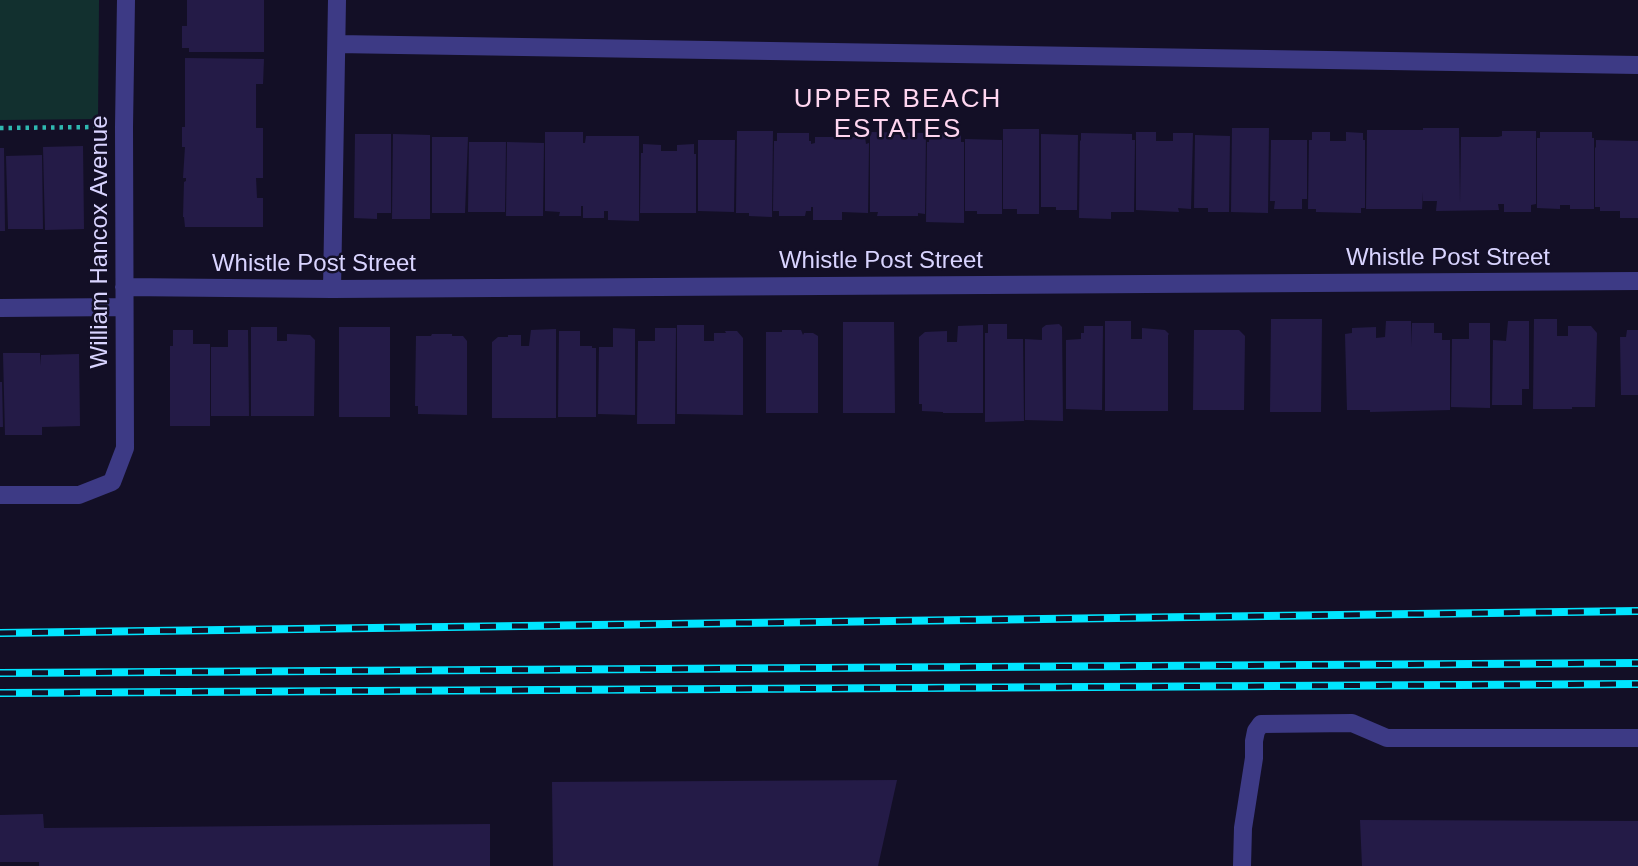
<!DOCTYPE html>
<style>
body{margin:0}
canvas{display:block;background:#130f26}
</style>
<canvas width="1638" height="866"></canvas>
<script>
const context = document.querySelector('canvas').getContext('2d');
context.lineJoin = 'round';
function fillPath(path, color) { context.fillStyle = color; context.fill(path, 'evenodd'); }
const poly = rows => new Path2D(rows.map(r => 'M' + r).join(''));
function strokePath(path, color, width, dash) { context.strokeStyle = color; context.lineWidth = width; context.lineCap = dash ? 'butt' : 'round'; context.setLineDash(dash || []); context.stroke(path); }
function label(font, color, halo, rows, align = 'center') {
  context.font = font + ' Arial,sans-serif'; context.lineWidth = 5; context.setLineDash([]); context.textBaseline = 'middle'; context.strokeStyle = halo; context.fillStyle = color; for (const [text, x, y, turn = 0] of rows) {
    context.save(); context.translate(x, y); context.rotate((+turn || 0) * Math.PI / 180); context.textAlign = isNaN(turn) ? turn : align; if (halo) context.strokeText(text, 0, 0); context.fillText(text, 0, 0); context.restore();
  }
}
fillPath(poly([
 [0,0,99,0,98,119,0,120]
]), '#12302f');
fillPath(poly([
 [187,0,264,0,264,52,189,52,189,48,182,48,182,26,187,26],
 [185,58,264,59,263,84,256,84,256,128,263,128,263,178,256,178,257,198,263,198,263,227,185,227,184,217,183,217,184,182,186,181,186,178,183,178,185,147,182,147,182,127,185,127],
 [1232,128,1269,128,1268,213,1231,212],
 [1423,128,1459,128,1460,204,1461,137,1498,137,1502,136,1502,131,1536,131,1536,204,1531,205,1531,212,1504,212,1504,204,1498,204,1499,210,1436,211,1437,201,1423,201,1423,192,1422,209,1366,209,1367,130,1423,130],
 [1003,129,1039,129,1039,214,1017,214,1017,209,1003,209],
 [737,131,773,131,772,217,749,216,749,213,736,213],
 [545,132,583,132,583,143,585,143,586,136,639,136,639,221,608,220,608,211,604,211,604,218,583,218,583,206,581,206,581,216,559,216,560,212,545,211],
 [870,132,926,133,925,214,918,213,918,216,877,216,878,212,870,212],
 [1136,132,1156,132,1156,141,1173,141,1173,133,1193,133,1191,209,1178,208,1179,212,1136,210],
 [1312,132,1330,132,1330,141,1346,141,1346,132,1363,133,1363,140,1365,140,1365,208,1361,208,1361,213,1316,212,1316,209,1308,209,1309,140,1312,140],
 [1540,132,1592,132,1592,138,1594,138,1594,209,1570,209,1570,205,1560,205,1560,209,1537,208,1537,138,1540,138],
 [777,133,809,133,809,141,811,141,811,144,815,143,815,137,865,137,866,144,869,143,868,213,842,212,842,220,813,220,813,207,811,207,811,211,806,211,805,216,779,216,779,211,773,211,774,141,777,141],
 [929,133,961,133,961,142,964,142,964,223,926,222,927,142,929,142],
 [1081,133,1132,134,1132,140,1135,140,1134,212,1111,212,1111,219,1079,218,1080,141,1081,140],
 [355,134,391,134,391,213,377,213,377,219,354,218],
 [393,134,430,135,430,219,392,219],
 [1041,134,1078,135,1077,210,1056,210,1056,207,1041,207],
 [1195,135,1230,136,1229,212,1208,212,1208,208,1194,208],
 [432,137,468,137,465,213,432,213],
 [965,139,1002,140,1002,214,977,214,977,211,965,211],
 [698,140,735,140,734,212,698,211],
 [1271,140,1307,140,1307,199,1302,199,1302,209,1274,209,1275,201,1270,201],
 [1596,140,1638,141,1638,218,1620,218,1620,211,1600,211,1600,207,1595,207,1595,147,1596,148],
 [469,142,506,142,505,212,468,212],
 [507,142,544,143,543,216,506,216],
 [643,144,661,145,661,151,677,151,677,145,694,144,694,154,696,154,696,213,640,213,641,153,643,153],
 [83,146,84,229,45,230,43,147],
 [0,148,4,148,5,231,0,231],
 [42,155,43,229,8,229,6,156],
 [1271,319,1322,319,1321,412,1270,412],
 [1534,319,1557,319,1557,336,1568,336,1568,326,1591,326,1597,333,1595,407,1572,407,1572,409,1533,409],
 [1105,321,1131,321,1131,339,1142,339,1142,328,1165,330,1169,334,1168,335,1168,411,1105,411],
 [1386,321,1411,321,1411,347,1412,323,1434,323,1434,333,1442,333,1442,340,1450,340,1450,410,1370,412,1370,410,1347,410,1345,334,1352,333,1352,328,1376,327,1376,338,1385,337],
 [1508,321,1529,321,1529,389,1522,389,1522,405,1492,405,1493,340,1506,341],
 [843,322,894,322,895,413,843,413],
 [1469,323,1490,323,1490,408,1451,407,1452,339,1469,339],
 [988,324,1007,324,1007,339,1023,339,1024,421,985,422,985,333,988,333],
 [1059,324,1062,327,1063,421,1025,420,1025,339,1042,340,1042,328,1046,325],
 [677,325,704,325,704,341,714,341,714,333,726,333,725,331,737,331,743,338,743,415,677,414],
 [983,325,983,413,943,413,943,412,922,411,922,404,919,404,919,337,925,332,947,331,947,342,957,342,958,326],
 [1084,326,1103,326,1102,410,1066,409,1066,340,1081,339,1081,333,1084,333],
 [251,327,277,327,277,341,287,341,287,334,310,335,315,340,314,416,251,416],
 [339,327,390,327,390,417,339,417],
 [613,328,635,329,635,415,598,414,599,347,613,347],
 [655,328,676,328,675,424,637,424,638,341,655,341],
 [556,329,556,418,492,418,492,342,498,337,508,337,508,335,521,335,521,346,529,346,531,330],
 [173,330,193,330,193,344,210,344,210,426,170,426,170,346,173,346],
 [228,330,248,330,249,416,211,416,211,347,228,347],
 [782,330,801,330,803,335,804,333,813,333,818,336,818,413,766,413,766,332,782,332],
 [1194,330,1239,330,1245,336,1244,410,1193,410],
 [1627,330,1638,330,1638,395,1621,395,1620,337,1626,337],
 [559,331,580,331,580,346,592,346,592,348,596,348,596,417,558,417],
 [432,334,452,334,452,336,463,336,467,341,467,415,418,414,418,406,415,406,416,336,431,336],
 [3,353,40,353,40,366,41,355,79,354,80,426,42,427,42,435,5,435],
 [0,382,2,382,3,427,0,427],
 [897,780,878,866,553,866,552,782],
 [43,814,44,828,490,824,490,866,39,866,39,862,0,862,0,815],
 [1360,820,1638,821,1638,866,1362,866]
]), '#241b47');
strokePath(poly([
 [0,128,98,127]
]), '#2fb8b0', 4.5, [3.5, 5]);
strokePath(poly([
 [337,44,1638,65],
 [124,287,332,289,1638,281],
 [332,289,337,0],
 [0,308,124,307],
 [0,495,79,495,112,482,125,448,124,127,126,0],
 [1242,866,1243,828,1254,758,1254,741,1256,731,1261,724,1352,723,1387,738,1638,738]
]), '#3d3a85', 18);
const rail = poly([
 [0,633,1638,611],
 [0,673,1638,663],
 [0,693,1638,684]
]);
strokePath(rail, '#00e5ff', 8);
strokePath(rail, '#130f26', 5, [16]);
label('24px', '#d9d4ff', '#130f26', [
 ["William Hancox Avenue",100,242,-90],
 ["Whistle Post Street",1448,258],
 ["Whistle Post Street",881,261],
 ["Whistle Post Street",314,264]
]);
context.letterSpacing = '2px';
label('26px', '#ffd6f0', '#130f26', [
 ["UPPER BEACH",898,100],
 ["ESTATES",898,130]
]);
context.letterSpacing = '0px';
</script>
